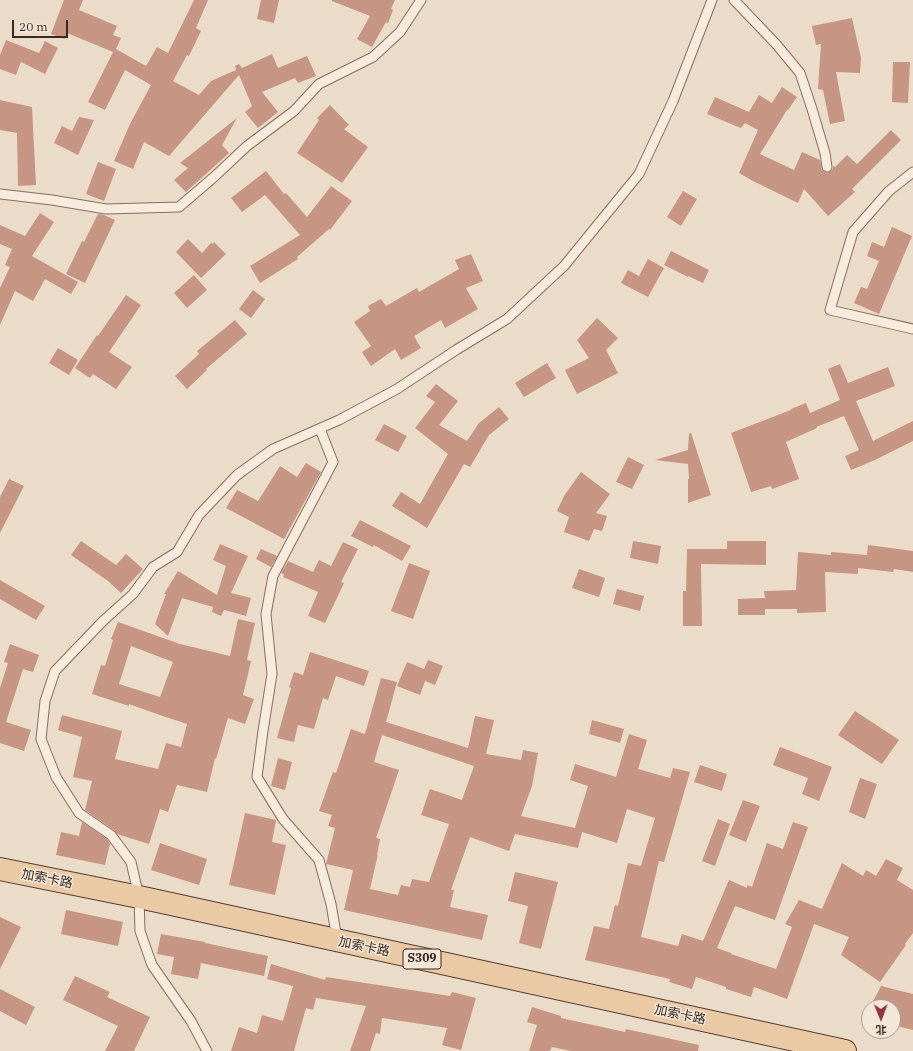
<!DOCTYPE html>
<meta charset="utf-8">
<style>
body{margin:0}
#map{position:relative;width:913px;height:1051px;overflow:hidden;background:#ebdcc9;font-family:"IBM Plex Serif","Noto Sans SC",serif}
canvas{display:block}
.north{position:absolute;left:861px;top:999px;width:40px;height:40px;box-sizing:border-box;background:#f3e7d8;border:1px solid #a89b8f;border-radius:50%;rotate:179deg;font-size:11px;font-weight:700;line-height:16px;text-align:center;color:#382922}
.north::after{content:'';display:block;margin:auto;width:14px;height:18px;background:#903543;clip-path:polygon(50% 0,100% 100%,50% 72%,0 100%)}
.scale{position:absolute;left:12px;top:20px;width:56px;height:18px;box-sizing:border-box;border:2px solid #382922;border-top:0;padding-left:5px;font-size:12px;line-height:14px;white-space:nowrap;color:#382922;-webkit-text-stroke:3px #f3e7d8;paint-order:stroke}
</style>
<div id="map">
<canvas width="913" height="1051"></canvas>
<div class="north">北</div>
<div class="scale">20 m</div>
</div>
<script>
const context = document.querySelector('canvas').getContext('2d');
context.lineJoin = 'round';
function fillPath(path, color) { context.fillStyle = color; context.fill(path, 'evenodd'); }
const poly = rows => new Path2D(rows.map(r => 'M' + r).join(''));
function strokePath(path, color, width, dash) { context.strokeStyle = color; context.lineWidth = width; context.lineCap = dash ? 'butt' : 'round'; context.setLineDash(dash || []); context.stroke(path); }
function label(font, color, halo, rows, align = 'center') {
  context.font = font + ' "IBM Plex Serif","Noto Sans SC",serif'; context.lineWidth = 3; context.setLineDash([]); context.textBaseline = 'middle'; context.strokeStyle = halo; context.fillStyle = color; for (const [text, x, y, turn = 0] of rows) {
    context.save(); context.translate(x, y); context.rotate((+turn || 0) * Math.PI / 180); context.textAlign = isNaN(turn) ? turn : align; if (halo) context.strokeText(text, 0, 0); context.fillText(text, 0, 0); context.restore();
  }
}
fillPath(poly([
 [64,0,83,0,79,10,117,26,113,35,121,38,116,49,146,66,157,47,168,53,194,0,208,0,196,28,201,31,189,56,187,55,173,81,199,95,211,81,236,70,235,66,239,64,242,68,272,54,278,68,307,56,316,76,298,83,295,78,262,92,278,112,258,128,245,112,252,106,239,75,169,156,144,142,133,169,114,161,130,124,151,85,125,70,105,110,88,102,113,52,67,33,65,39,51,34],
 [261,0,279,0,274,23,257,19],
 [332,0,395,0,391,9,393,10,388,23,386,22,372,47,357,39,370,16,332,1],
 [852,18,861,58,860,73,836,72,845,121,830,124,823,90,818,89,821,44,816,45,812,26],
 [6,40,39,53,45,41,58,48,45,74,21,62,16,75,0,69,0,55],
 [893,62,910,62,908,103,892,102],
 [782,87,797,97,788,110,787,110,760,154,794,170,802,152,820,160,822,170,824,172,827,173,831,171,833,169,833,166,835,167,847,155,857,164,891,130,901,140,852,189,855,192,828,216,804,189,798,203,753,181,739,173,758,130,745,123,741,128,707,114,715,97,749,112,759,95,772,103],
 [0,100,32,107,36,185,18,186,17,133,0,130],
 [330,105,349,125,344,129,368,147,342,183,297,153,319,120,317,118],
 [79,117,94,120,78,155,54,143,62,126,72,131],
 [237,118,222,145,229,153,186,192,174,180,188,168,180,163],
 [98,162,116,169,104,201,86,194],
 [266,171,284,194,286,193,307,217,331,186,352,201,330,230,329,229,297,257,298,259,260,283,250,266,300,235,265,195,242,212,231,198],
 [683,191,697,199,681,226,667,217],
 [40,213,54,222,32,256,78,282,71,294,45,279,33,301,15,291,0,325,0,288,10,267,5,265,12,249,0,244,0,225,25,236],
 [98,214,104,215,115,220,85,283,66,274,82,241,84,242],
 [892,227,912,236,879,314,854,303,861,287,867,289,879,261,867,256,872,242,884,247],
 [188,239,202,253,211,243,212,244,214,242,226,254,201,278,176,252],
 [671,251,709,270,703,283,688,276,688,277,664,265],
 [471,254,483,281,466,288,478,309,445,328,441,320,414,336,421,348,401,360,395,349,371,366,362,352,371,346,354,322,370,311,368,306,381,299,386,306,417,288,419,292,459,269,455,260],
 [648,259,664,268,648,297,621,283,628,270,639,276],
 [194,275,207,290,187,308,174,293],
 [253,290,265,299,251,318,239,309],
 [126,295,141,305,109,352,132,367,116,389,93,374,90,378,75,368,97,335,98,336],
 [597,318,618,338,606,350,618,373,577,394,565,370,589,358,577,340],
 [235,320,247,334,206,369,207,370,187,389,175,376,199,354,197,351],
 [58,348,78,360,69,375,49,363],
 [547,363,556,378,524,397,515,383],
 [840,364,848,383,888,367,895,386,856,401,873,441,913,421,913,441,875,460,851,470,845,456,859,450,844,416,816,427,817,428,786,442,799,479,772,489,771,486,751,492,731,433,791,410,791,409,806,403,810,413,840,400,828,369],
 [436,384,458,401,439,425,467,441,479,423,499,407,509,419,489,435,470,467,464,464,427,528,392,506,401,492,420,504,448,454,415,428,435,402,426,396],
 [384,424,407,436,398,452,375,440],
 [691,433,711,495,688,503,688,479,689,479,688,464,655,460,688,450,689,434],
 [628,457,644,465,632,489,616,482],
 [306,463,321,472,284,539,226,508,237,490,258,501,280,466,297,477],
 [581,472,610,494,596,513,607,516,602,531,594,529,589,541,564,532,569,517,557,511,564,496],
 [9,479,24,486,0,533,0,497],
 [360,520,411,546,402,561,374,545,373,547,351,536],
 [81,541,116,565,126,554,143,569,121,593,108,581,71,555],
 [633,541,661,546,658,564,630,558],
 [727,541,766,541,766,565,701,564,702,626,683,626,683,591,686,591,687,549,727,549],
 [343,542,358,549,341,582,344,583,325,623,308,616,318,592,283,577,284,574,281,573,288,561,313,572,319,560,331,566],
 [220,544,248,556,231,593,251,598,246,616,224,610,221,616,212,612,213,607,182,598,168,636,155,624,166,594,164,594,178,571,217,595,226,566,213,560],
 [868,545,913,551,913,572,894,569,893,572,858,568,858,574,825,572,826,612,797,613,797,609,765,609,765,615,738,615,738,599,765,598,764,591,796,590,798,552,831,555,831,552,867,555],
 [261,549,277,556,271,567,256,559],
 [409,563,430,571,413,619,391,611],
 [579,569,605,578,599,597,572,588],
 [0,580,45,606,36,620,0,599],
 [617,589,644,596,640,611,613,604],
 [238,619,255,623,247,660,251,661,243,695,254,699,245,724,228,718,216,759,215,758,207,792,177,785,168,812,160,809,149,844,117,834,114,830,85,810,92,781,73,777,82,737,58,730,62,715,122,731,115,759,158,769,166,743,181,747,187,724,154,713,129,704,129,706,92,694,101,665,105,666,113,640,111,639,118,622,177,643,176,643,230,656],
 [131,646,173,662,160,697,119,684],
 [10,644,39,655,33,672,23,669,6,722,31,730,24,751,0,743,0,688,8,663,4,662],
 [310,652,369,671,364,686,336,676,328,700,323,698,314,729,298,725,294,742,277,738,291,688,289,687,294,672,303,675],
 [428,660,443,666,435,685,425,681,420,695,397,686,407,662,424,669],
 [381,678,397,682,386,722,468,748,475,716,494,720,486,754,521,760,523,750,538,753,532,786,521,816,575,828,588,786,570,780,575,764,616,777,629,734,647,740,638,769,670,778,673,768,690,772,664,862,659,861,641,937,678,946,682,934,703,941,729,880,747,888,747,885,752,887,767,843,783,849,793,822,808,827,775,920,735,906,717,948,731,953,731,954,776,969,792,927,785,924,799,900,822,909,842,863,863,876,866,870,876,876,886,859,903,868,897,880,913,890,913,933,905,944,906,945,880,982,841,955,849,937,814,924,787,999,754,987,751,997,726,989,726,987,696,977,692,989,669,982,670,979,585,960,594,926,609,929,615,905,618,906,628,863,641,866,655,818,627,809,617,843,582,832,578,848,515,834,509,851,470,837,451,890,454,890,450,907,488,915,482,940,344,910,353,870,326,864,335,828,328,826,332,815,319,811,333,772,336,773,351,729,365,734],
 [382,735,474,766,462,800,430,789,421,815,449,824,429,882,412,879,410,887,401,885,398,895,370,889,378,854,377,855,380,839,376,838,399,770,374,762],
 [855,711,899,740,882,764,838,735],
 [592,720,624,729,620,743,589,734],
 [780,747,832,767,819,801,802,794,808,778,773,765],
 [278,758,292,762,285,790,271,786],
 [700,765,727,774,722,791,694,782],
 [860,778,877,784,865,819,849,812],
 [743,800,760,806,746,842,729,835],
 [245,813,276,820,272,842,286,845,275,895,229,885],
 [718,819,730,824,715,866,702,861],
 [82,822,107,839,110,844,105,865,56,855,61,832,79,836],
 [160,843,207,859,199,885,151,870],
 [515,872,558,882,541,949,519,943,528,906,508,901],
 [66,910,123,922,118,946,61,934],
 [0,917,21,927,0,969],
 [161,934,205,942,205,943,268,956,264,976,201,963,198,979,171,974,174,957,157,954],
 [271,964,325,980,326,977,450,996,452,992,476,998,461,1050,442,1045,447,1028,382,1018,380,1034,376,1033,370,1051,350,1051,366,1006,316,998,313,1010,306,1008,294,1051,231,1051,239,1027,257,1033,262,1015,283,1021,293,986,267,979],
 [75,976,110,992,107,997,150,1017,134,1051,105,1051,118,1026,63,1000],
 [881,986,913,994,913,1030,893,1025,893,1007,870,1007],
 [0,989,35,1007,26,1025,0,1011],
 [532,1007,561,1016,561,1018,625,1032,626,1029,699,1045,698,1051,571,1051,552,1047,550,1051,529,1051,537,1025,527,1022]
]), '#c69583');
const lane = poly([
 [734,0,776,44,800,73,812,109,825,153,827,167],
 [913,172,889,191,853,232,830,310,913,329],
 [0,194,52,200,106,209,179,207,214,177,247,146,294,111,319,84,373,57,400,32,421,0],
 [320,429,333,462,273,576,266,614,272,674,263,731,257,777,283,819,319,860,331,904,337,939],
 [207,1051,191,1021,152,965,140,931,139,897,131,862,111,835,79,813,56,777,41,739,45,701,55,671,103,621,133,594,153,567,177,552,199,515,237,475,273,449,339,420,397,389,456,350,507,319,564,266,639,174,673,101,712,0]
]);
const primary = poly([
 [0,869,139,897,845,1051]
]);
strokePath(lane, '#866e5f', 11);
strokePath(primary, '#543e33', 24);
strokePath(lane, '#f6ebdc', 9);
strokePath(primary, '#eacaa5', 22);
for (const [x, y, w] of [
 [422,959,38]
]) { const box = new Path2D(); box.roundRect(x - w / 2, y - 10, w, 20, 3); context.fillStyle = '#f3e7d8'; context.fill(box); strokePath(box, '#382922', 1); }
label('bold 12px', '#382922', null, [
 ["S309",422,959]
]);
label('13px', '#382922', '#f3e7d8', [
 ["加索卡路",47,879,11],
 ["加索卡路",364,947,12],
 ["加索卡路",680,1015,12]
]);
</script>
